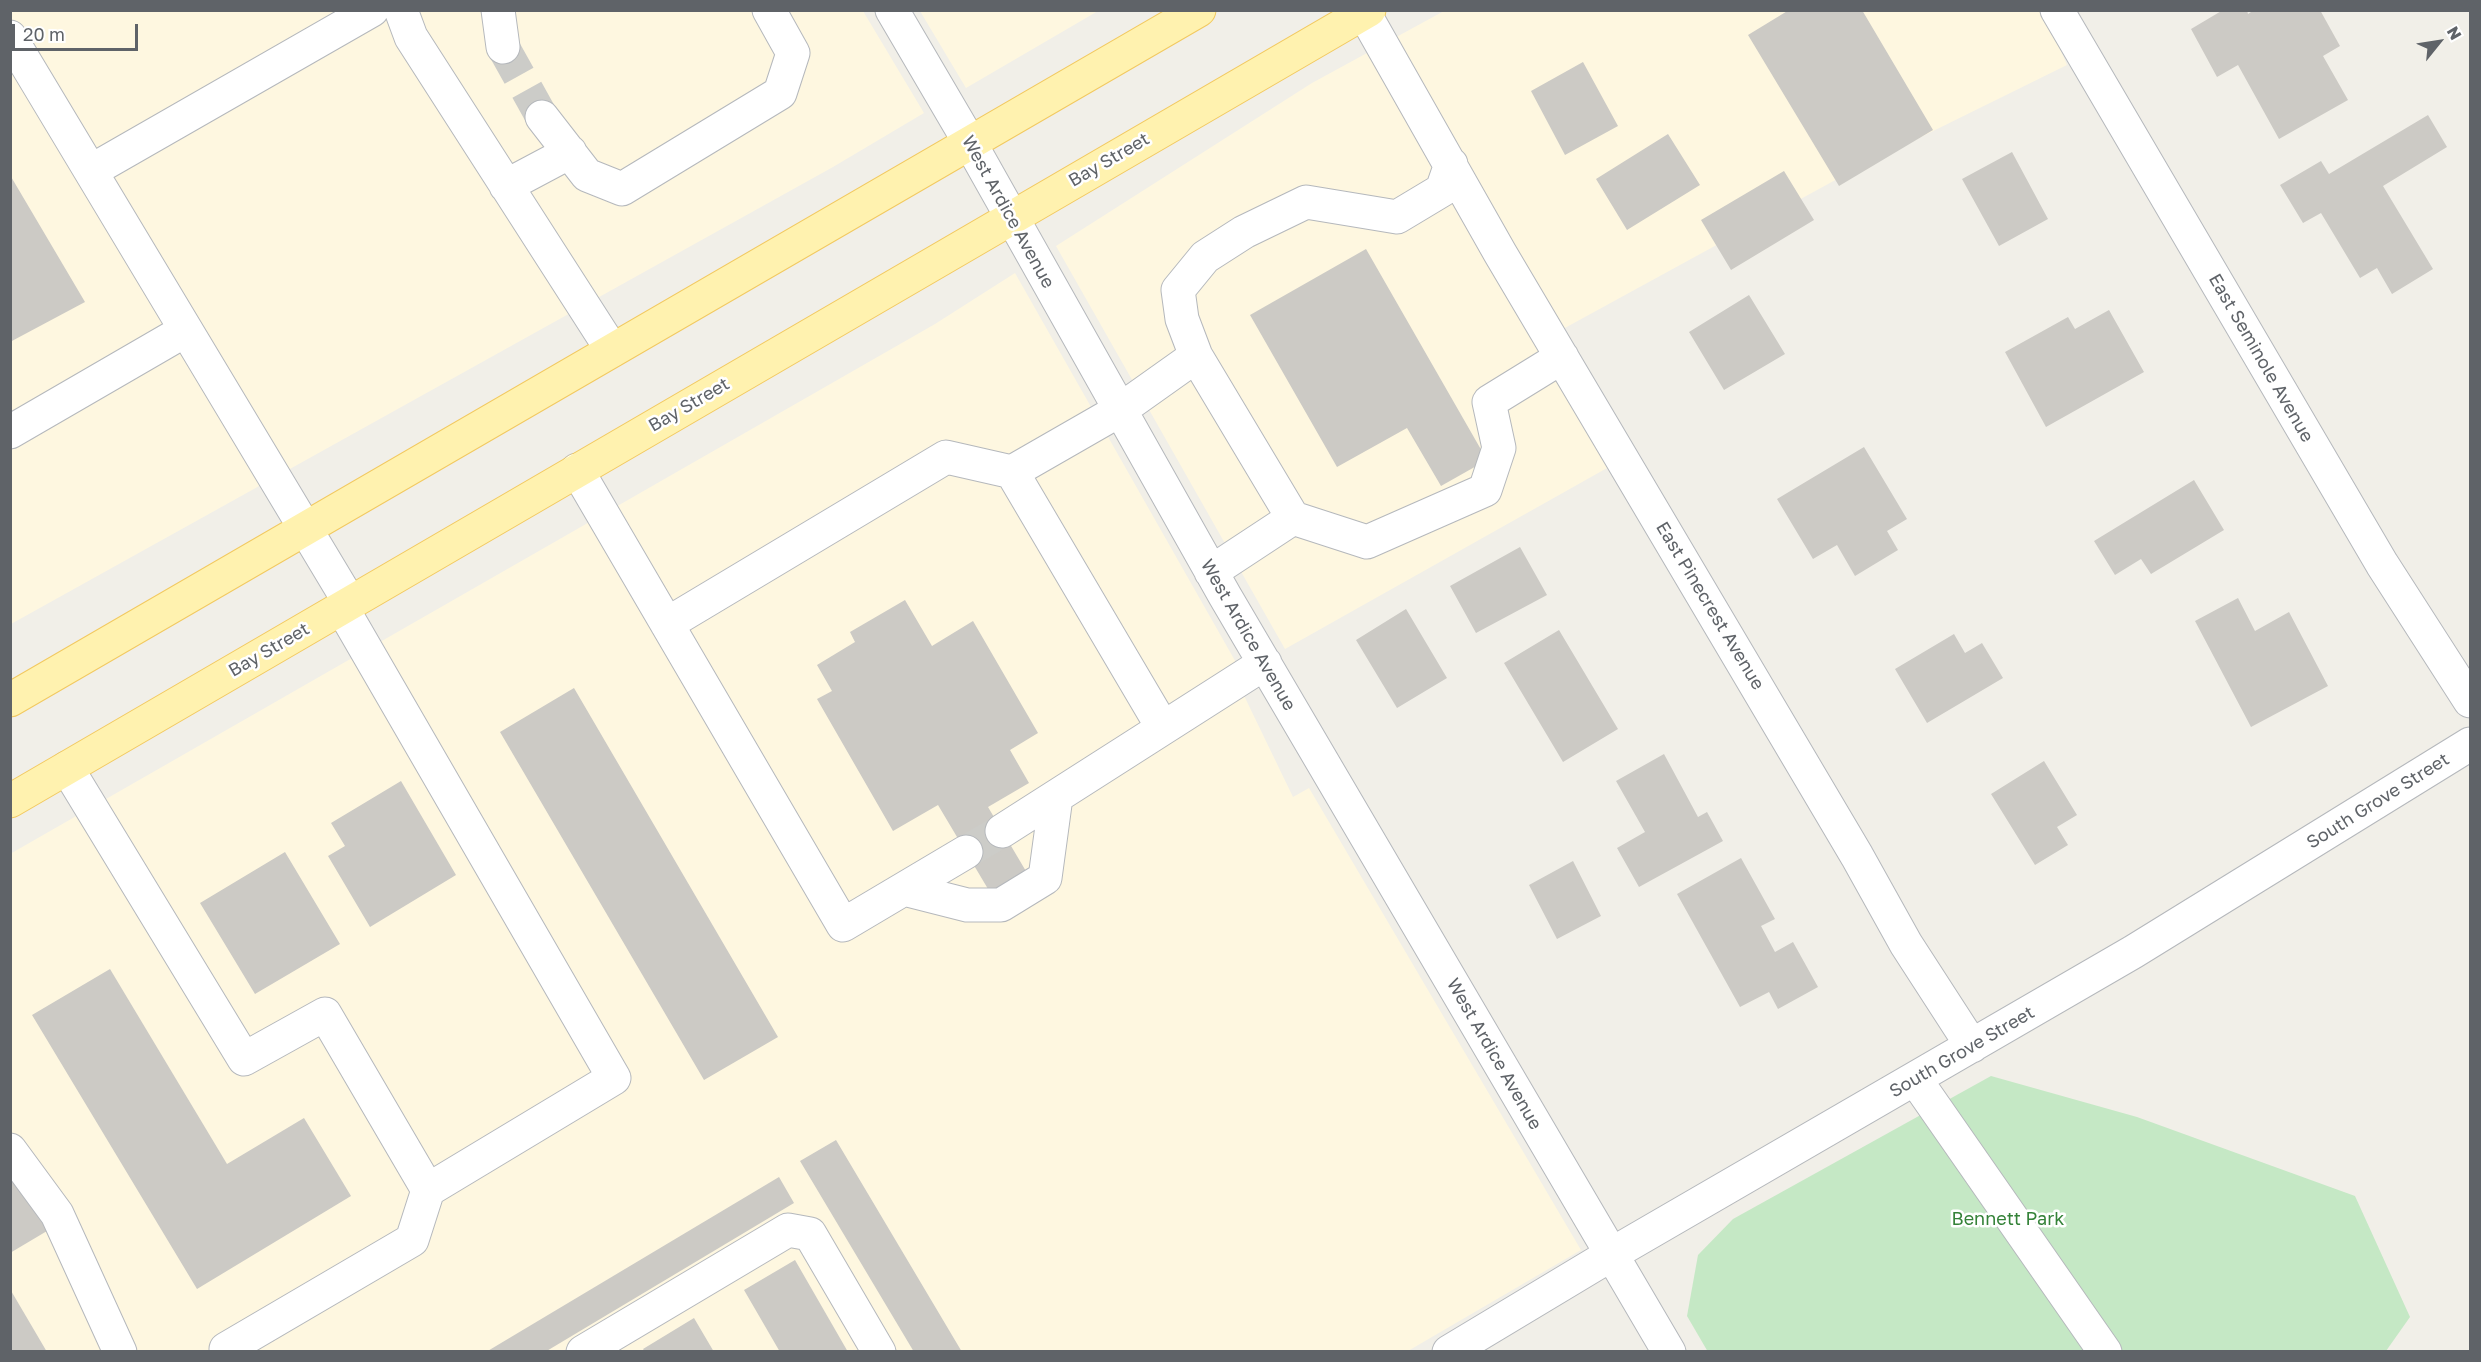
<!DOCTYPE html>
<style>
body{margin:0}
#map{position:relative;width:2481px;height:1362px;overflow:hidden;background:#f1efe8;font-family:"Golos Text",sans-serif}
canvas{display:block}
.frame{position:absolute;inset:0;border:12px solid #5f6368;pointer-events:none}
.north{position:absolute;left:2409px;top:12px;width:60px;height:60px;-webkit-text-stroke:4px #fff;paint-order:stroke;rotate:60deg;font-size:16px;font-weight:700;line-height:24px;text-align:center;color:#5f6368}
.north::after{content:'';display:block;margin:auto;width:21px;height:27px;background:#5f6368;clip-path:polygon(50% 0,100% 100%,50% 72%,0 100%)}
.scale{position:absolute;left:12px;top:24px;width:126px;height:27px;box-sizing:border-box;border:3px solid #5f6368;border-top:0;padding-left:8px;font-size:18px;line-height:21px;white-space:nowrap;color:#5f6368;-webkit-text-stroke:4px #fff;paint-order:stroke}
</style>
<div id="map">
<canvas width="2481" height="1362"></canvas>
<div class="frame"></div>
<div class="north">N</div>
<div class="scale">20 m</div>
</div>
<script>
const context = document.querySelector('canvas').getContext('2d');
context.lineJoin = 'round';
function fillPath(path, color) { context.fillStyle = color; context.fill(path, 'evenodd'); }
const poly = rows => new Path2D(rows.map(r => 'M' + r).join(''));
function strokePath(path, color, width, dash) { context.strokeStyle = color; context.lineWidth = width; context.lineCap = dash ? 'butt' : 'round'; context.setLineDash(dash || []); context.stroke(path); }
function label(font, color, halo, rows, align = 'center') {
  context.font = font + ' "Golos Text",sans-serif'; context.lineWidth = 5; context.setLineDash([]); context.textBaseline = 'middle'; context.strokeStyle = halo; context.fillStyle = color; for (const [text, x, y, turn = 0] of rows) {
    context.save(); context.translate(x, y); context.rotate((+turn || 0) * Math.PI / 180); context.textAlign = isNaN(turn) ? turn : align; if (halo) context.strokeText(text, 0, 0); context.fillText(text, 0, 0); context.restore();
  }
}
fillPath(poly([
 [11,11,863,11,924,113,833,167,11,624],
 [920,11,1098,11,966,88],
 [1444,11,2044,11,2067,65,1850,172,1563,329,1632,454,1285,649,1056,246,1312,83],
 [1015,273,1242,673,1235,677,1293,797,1309,788,1581,1250,1408,1351,11,1351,10,854,935,324]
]), '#fef7e0');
fillPath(poly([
 [1991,1076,2137,1117,2355,1196,2410,1317,2386,1351,1708,1352,1687,1316,1698,1255,1733,1219]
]), '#c5e8c5');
fillPath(poly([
 [1789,10,1862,10,1933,130,1839,186,1748,35],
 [2223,10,2247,10,2248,14,2254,10,2320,10,2340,46,2323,56,2348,100,2279,139,2238,65,2217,77,2191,29],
 [1583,62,1618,126,1565,155,1531,91],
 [2428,115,2447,147,2383,186,2433,269,2392,294,2377,268,2360,278,2321,213,2303,223,2280,185,2321,161,2329,174],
 [1668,134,1700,185,1627,230,1596,179],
 [2012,152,2048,219,1999,246,1962,179],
 [1784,171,1814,220,1731,270,1701,220],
 [10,175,85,302,10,342],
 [1366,249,1487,460,1441,486,1407,428,1337,467,1250,315],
 [1749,295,1785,354,1724,390,1689,332],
 [2109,310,2144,372,2046,427,2005,352,2068,317,2075,329],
 [1864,447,1907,519,1887,531,1898,550,1855,576,1837,545,1813,559,1777,499],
 [2194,480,2224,530,2151,574,2141,559,2115,575,2094,541],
 [1520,547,1547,595,1476,633,1450,586],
 [2238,598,2255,631,2289,612,2328,686,2251,727,2195,621],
 [905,600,932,646,973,621,1038,733,1010,750,1029,783,988,807,1030,878,994,899,938,805,893,831,817,699,832,691,817,665,855,642,850,632],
 [1406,609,1447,678,1397,708,1356,640],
 [1559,630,1618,729,1563,762,1504,663],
 [1954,634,1965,653,1982,643,2003,678,1927,723,1895,669],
 [574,688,778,1037,704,1080,500,732],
 [1664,754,1698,817,1707,812,1723,841,1639,887,1617,848,1645,832,1616,781],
 [2044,761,2077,815,2057,827,2068,845,2035,865,1991,794],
 [401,781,456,875,370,927,328,856,345,846,331,823],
 [285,852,340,944,255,994,200,903],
 [1741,858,1775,919,1761,926,1775,952,1793,942,1818,987,1778,1009,1769,992,1740,1007,1677,894],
 [1573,861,1601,916,1557,939,1529,885],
 [110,969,227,1164,304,1118,351,1196,197,1289,32,1015],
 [836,1140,962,1352,914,1352,800,1161],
 [16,1177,47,1231,10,1253,10,1180],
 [779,1177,794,1203,545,1352,486,1352],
 [795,1260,848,1352,780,1352,744,1290],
 [10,1289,47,1352,10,1352],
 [694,1318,714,1352,645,1352,643,1349]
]), '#cccac5');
strokePath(poly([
 [503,47,542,117],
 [966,852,1002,831]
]), '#ccccc8', 33, [33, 16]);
const minor = poly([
 [401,10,411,37,612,350],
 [498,10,503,47],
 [892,10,970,143,1225,596,1669,1352],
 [2057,10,2382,564,2470,701],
 [1364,13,1500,253,1857,856,1906,944,1972,1046],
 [10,37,350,603],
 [542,117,587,175,622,189,780,93,793,53,769,10],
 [91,171,372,10],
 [506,186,570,152],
 [1196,356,1293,518,1367,542,1485,490,1499,448,1489,402,1562,357],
 [10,432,186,330],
 [577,470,843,925,966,852],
 [1012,472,1163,728],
 [1211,572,1293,518],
 [667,624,946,457,1012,472,1120,410,1196,356,1182,319,1178,290,1205,257,1244,232,1306,202,1397,217,1442,190,1451,164],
 [67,768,244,1059,325,1014,428,1190,614,1078,342,608],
 [1002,831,1265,663],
 [904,889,967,905,1001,905,1045,878,1056,797],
 [1915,1079,2105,1352],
 [10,1150,57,1214,120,1352],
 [227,1352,226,1349,412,1240,428,1190],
 [583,1352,788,1230,810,1234,879,1352],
 [1449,1352,1612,1254,2133,952,2470,744]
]);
const major = poly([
 [10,700,1199,10],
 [10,801,1369,10]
]);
strokePath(minor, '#b5b8bc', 35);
strokePath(major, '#f2c960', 35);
strokePath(minor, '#fff', 33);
strokePath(major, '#fff2af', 33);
label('18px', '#5f6368', '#fff', [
 ["Bay Street",1109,160,-30],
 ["West Ardice Avenue",1008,212,61],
 ["East Seminole Avenue",2261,358,60],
 ["Bay Street",689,405,-30],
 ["East Pinecrest Avenue",1710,606,59],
 ["West Ardice Avenue",1248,635,60],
 ["Bay Street",269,650,-30],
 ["South Grove Street",2378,801,-32],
 ["South Grove Street",1962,1052,-30],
 ["West Ardice Avenue",1494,1054,60]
]);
label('18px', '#348238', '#fff', [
 ["Bennett Park",2008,1219]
]);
</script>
